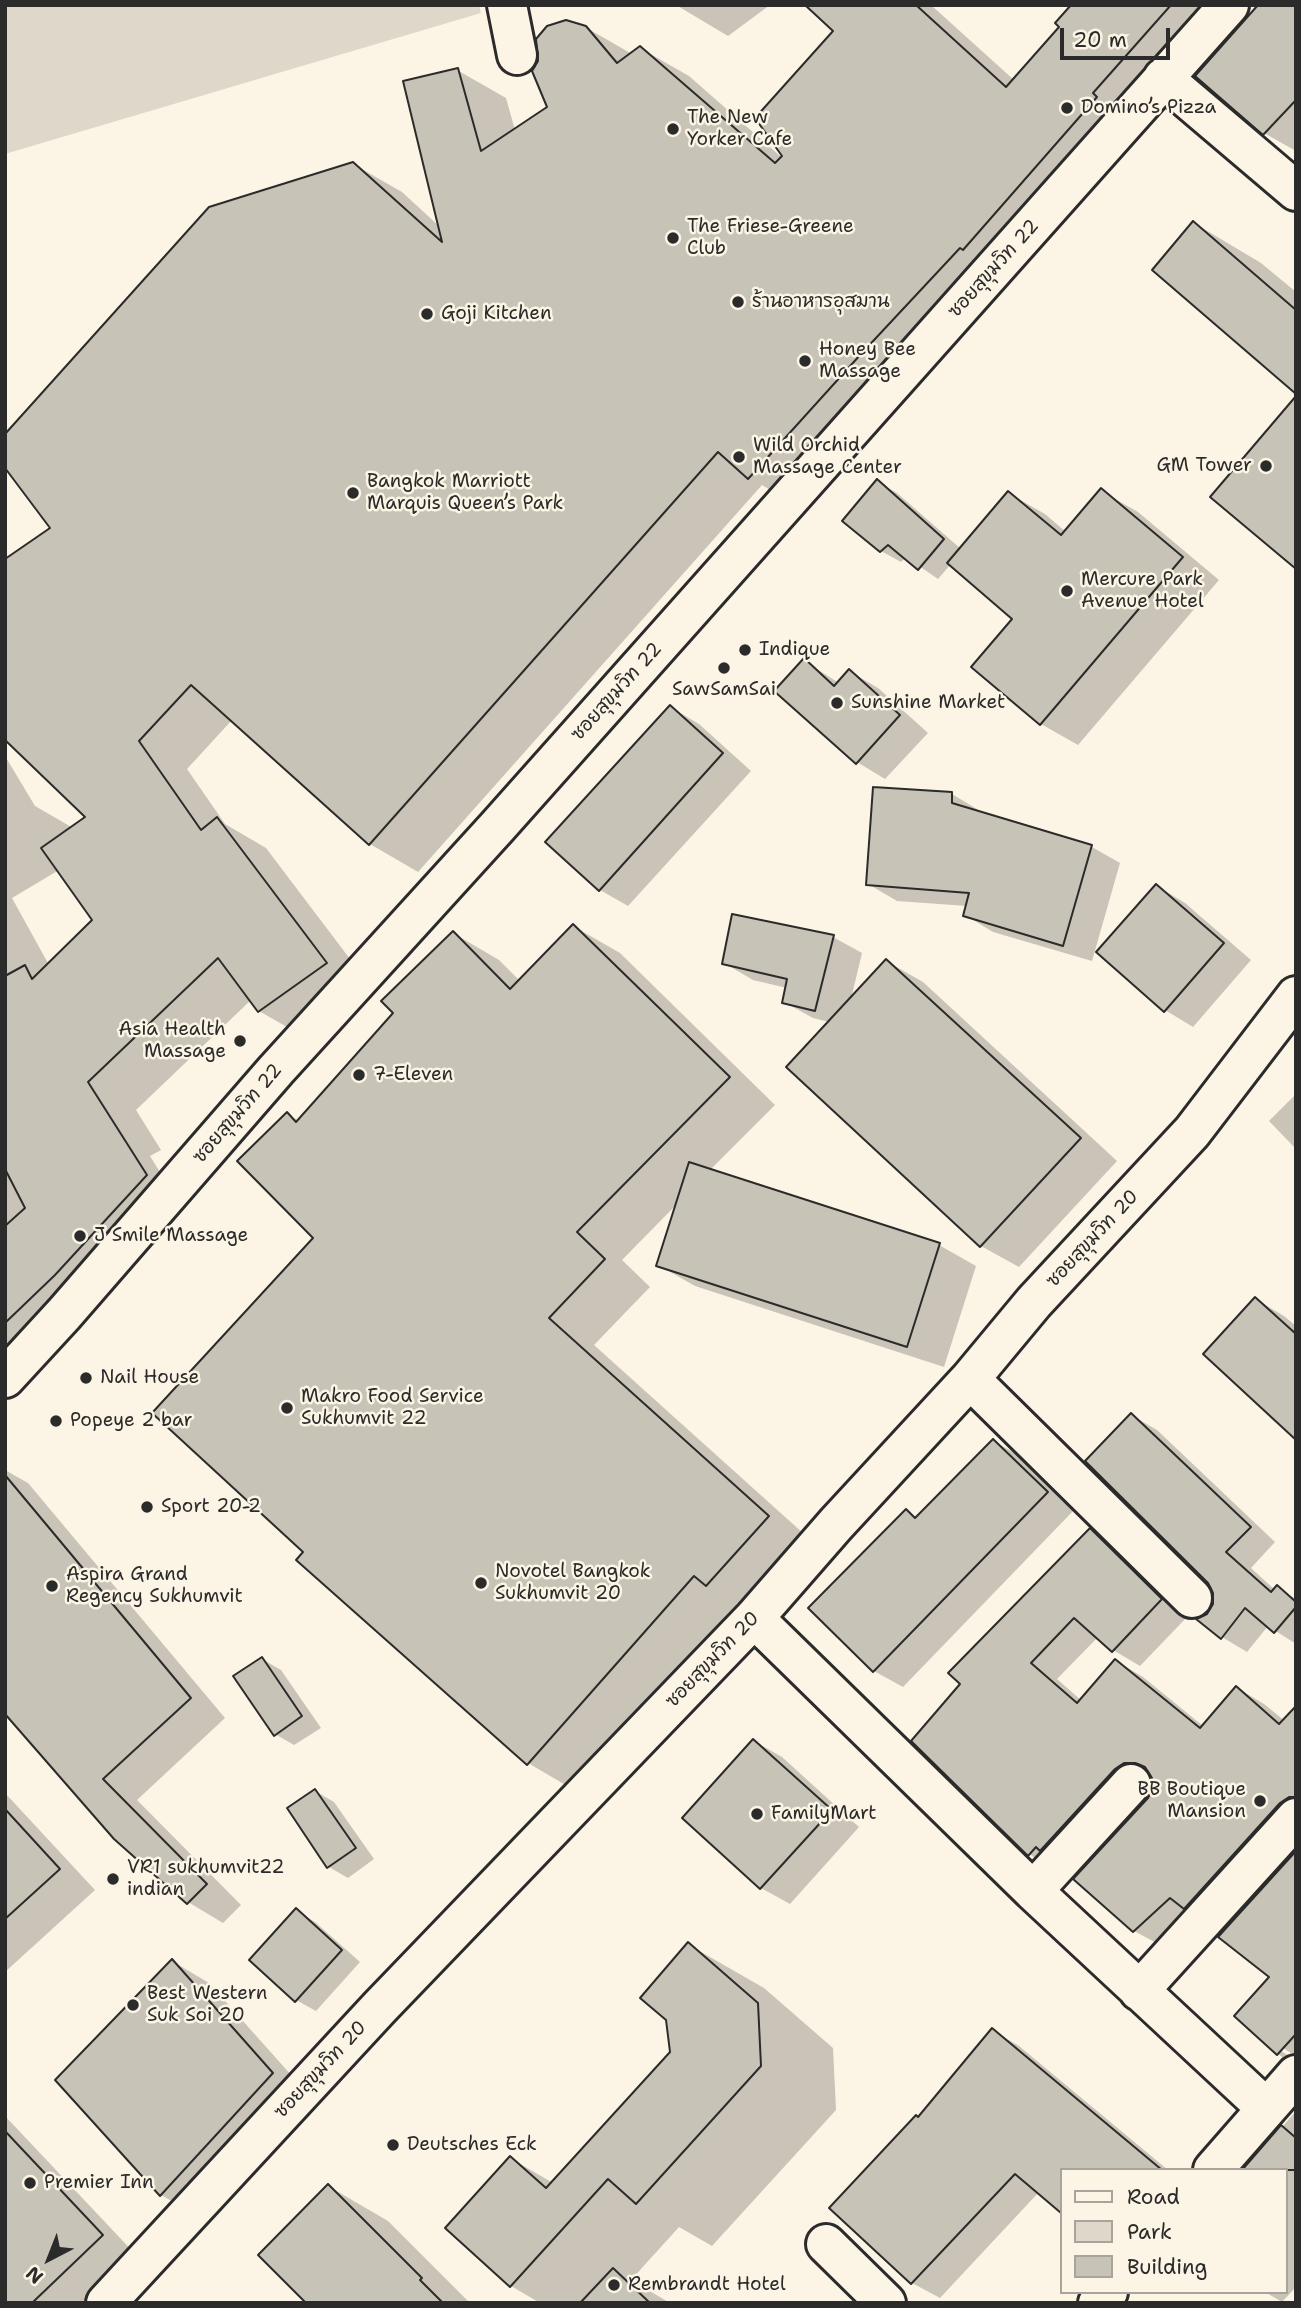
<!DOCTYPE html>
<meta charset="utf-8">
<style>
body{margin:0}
#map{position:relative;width:1301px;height:2308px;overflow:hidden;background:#fcf5e5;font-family:"Shantell Sans",sans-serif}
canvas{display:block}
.frame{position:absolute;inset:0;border:7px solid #2b2b2b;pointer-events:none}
.legend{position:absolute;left:1060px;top:2168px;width:228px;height:126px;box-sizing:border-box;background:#fcf5e5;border:2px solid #a8a49b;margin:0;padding:9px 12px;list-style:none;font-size:21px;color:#2b2b2b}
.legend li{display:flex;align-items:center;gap:14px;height:35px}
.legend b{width:35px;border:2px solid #a8a49b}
.north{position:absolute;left:14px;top:2224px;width:70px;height:70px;-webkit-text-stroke:5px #fcf5e5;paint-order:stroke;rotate:222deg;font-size:19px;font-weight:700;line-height:28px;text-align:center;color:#2b2b2b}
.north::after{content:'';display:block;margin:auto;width:24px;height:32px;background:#2b2b2b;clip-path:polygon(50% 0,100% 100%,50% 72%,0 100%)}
.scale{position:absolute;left:1060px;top:28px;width:110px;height:32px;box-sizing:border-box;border:4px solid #2b2b2b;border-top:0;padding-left:9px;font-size:21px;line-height:24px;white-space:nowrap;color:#2b2b2b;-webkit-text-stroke:5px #fcf5e5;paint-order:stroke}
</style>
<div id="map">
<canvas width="1301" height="2308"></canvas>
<div class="frame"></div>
<ul class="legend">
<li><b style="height:9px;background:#fcf5e5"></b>Road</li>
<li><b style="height:19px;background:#ded8ca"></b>Park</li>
<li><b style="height:19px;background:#c8c3b7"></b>Building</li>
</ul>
<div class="north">N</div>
<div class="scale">20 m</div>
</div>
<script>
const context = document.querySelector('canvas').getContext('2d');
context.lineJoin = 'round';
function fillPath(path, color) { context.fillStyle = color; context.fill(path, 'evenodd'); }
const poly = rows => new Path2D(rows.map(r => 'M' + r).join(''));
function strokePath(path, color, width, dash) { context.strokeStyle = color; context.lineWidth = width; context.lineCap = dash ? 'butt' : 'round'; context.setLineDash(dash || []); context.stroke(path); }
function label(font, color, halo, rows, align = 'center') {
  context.font = font + ' "Shantell Sans","Playpen Sans Thai",sans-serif'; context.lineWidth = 5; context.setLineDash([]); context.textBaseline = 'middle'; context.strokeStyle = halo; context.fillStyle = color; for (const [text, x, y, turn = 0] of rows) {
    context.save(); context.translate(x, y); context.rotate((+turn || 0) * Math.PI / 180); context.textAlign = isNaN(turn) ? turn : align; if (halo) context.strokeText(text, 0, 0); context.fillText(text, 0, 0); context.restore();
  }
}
fillPath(poly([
 [5,5,479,5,481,13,5,154]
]), '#ded8ca');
fillPath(poly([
 [676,5,770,5,728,36],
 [817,5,931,5,1014,80,1061,27,1073,5,1245,5,797,506,762,485,418,872,370,844,232,720,187,769,225,824,266,848,375,992,308,1039,259,1011,251,1000,136,1110,161,1150,150,1156,171,1190,5,1360,5,756,35,806,73,828,87,817,52,528,353,164,402,192,440,227,457,70,506,98,515,130,549,108,585,27,632,54,640,48,689,76,787,162,835,31],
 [59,870,94,921,49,965,12,898],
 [1296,5,1296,151,1264,133],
 [1194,223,1261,263,1296,292,1296,391],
 [877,482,897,493,961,549,1008,493,1045,514,1066,532,1101,491,1138,512,1219,580,1078,745,1041,724,974,667,1015,618,951,564,938,579,906,557,901,562,881,551,845,520],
 [804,661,839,683,849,671,878,688,928,733,885,779,857,762],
 [670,707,699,724,751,771,628,906,600,890],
 [952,794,980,811,980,814,1092,847,1120,863,1092,961,993,932,965,915,967,906,897,901,868,884],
 [1157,886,1185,903,1251,960,1193,1027,1165,1010],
 [573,926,620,953,775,1105,710,1170,939,1245,976,1266,944,1367,695,1286,658,1265,677,1204,622,1260,650,1287,594,1345,814,1543,753,1612,739,1603,574,1790,528,1763,306,1552,316,1238,287,1114,299,1121,396,1013,453,933,499,960,520,981],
 [833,937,862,953,851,999,886,961,923,982,1117,1161,1019,1267,981,1246,788,1067,829,1022,813,1018,784,1002,787,988,753,980,724,963],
 [1296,1094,1296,1149,1269,1121],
 [1255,1299,1284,1316,1296,1326,1296,1437],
 [1131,1415,1157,1430,1275,1542,1251,1568,1275,1590,1277,1588,1296,1599,1296,1644,1268,1626,1247,1652,1222,1637,1208,1615,1215,1605,1215,1592],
 [993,1441,1022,1457,1075,1509,903,1687,874,1671,906,1511,918,1518],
 [5,1470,28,1483,225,1718,137,1800,241,1905,223,1923,188,1902,5,1711],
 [1090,1530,1117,1546,1188,1616,1140,1666,1113,1650,1098,1637,1057,1679,1082,1701,1116,1661,1143,1677,1203,1726,1237,1688,1264,1704,1296,1730,1296,1831,1162,1946,1134,1931,1149,1799,1154,1790,1152,1778,1117,1758,1115,1761,1149,1780,1056,1870,1029,1854,914,1741],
 [262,1659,281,1670,321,1728,294,1745,275,1734],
 [754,1741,782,1757,859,1827,790,1904,761,1888,684,1818],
 [315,1791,334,1802,374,1859,348,1878,329,1867],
 [5,1793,95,1890,5,1972],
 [1296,1853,1296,2056,1283,2048,1281,2051,1296,2060,1296,2065,1283,2058,1236,2016,1271,1977],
 [296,1911,315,1922,360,1962,316,2011,296,2000],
 [689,1945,764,1988,833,2048,836,2110,712,2246,679,2227,631,2280,670,2303,540,2303,511,2286,447,2228,510,2158,553,2183,672,2053],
 [172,1961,209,1983,309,2095,198,2216,161,2195],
 [992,2030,1019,2046,1168,2170,1061,2170,1061,2210,1039,2192,940,2298,912,2283,832,2208,919,2119],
 [1296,2111,1296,2287,1282,2302,1265,2292,1285,2292,1285,2170,1245,2170],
 [5,2116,138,2257,88,2303,5,2303],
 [328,2186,388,2221,470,2303,309,2303]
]), '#0003');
const building = poly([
 [805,5,916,5,1006,87,1059,27,1055,23,1071,5,1171,5,1093,93,1097,97,963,250,960,248,861,354,748,479,718,452,369,845,191,685,139,741,201,830,217,817,327,963,258,1012,218,958,88,1082,147,1175,55,1275,5,1323,5,1226,25,1208,5,1169,5,976,25,965,32,979,92,920,41,848,85,817,5,740,5,559,50,528,5,468,5,434,209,207,353,162,442,242,403,81,458,68,481,151,547,107,532,71,538,61,536,39,547,26,566,20,586,26,617,63,640,46,775,163,782,156,755,118,833,31,805,5],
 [1258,5,1296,5,1296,100,1263,135,1195,76,1258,5],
 [1193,221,1296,310,1296,394,1152,270,1193,221],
 [1296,396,1296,569,1210,497,1296,396],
 [877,479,944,539,918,570,888,545,880,552,842,521,877,479],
 [1101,488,1183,557,1040,725,971,667,1012,619,947,563,1008,491,1061,535,1101,488],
 [804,658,834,686,849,669,900,715,856,764,774,691,804,658],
 [670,705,723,753,599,891,545,842,670,705],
 [873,787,952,792,952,803,1092,845,1063,946,963,916,969,893,866,885,873,787],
 [1156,884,1224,943,1164,1012,1096,952,1156,884],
 [732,914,834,935,815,1011,782,1003,787,979,722,964,732,914],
 [573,924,730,1077,577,1232,605,1259,549,1318,769,1516,706,1586,694,1576,527,1765,296,1560,303,1552,152,1413,313,1238,237,1161,287,1112,296,1122,393,1013,381,1001,453,931,510,989,573,924],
 [886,959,1081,1138,980,1247,786,1067,886,959],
 [689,1162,940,1243,907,1347,656,1266,689,1162],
 [1255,1297,1296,1334,1296,1440,1203,1354,1255,1297],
 [1131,1413,1251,1527,1226,1552,1271,1592,1277,1585,1296,1602,1296,1607,1274,1633,1245,1608,1221,1639,1196,1619,1207,1614,1213,1604,1213,1593,1208,1583,1085,1461,1131,1413],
 [993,1439,1048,1492,873,1672,808,1608,906,1509,915,1518,993,1439],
 [5,1475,191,1698,103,1779,207,1884,187,1904,114,1839,5,1714,5,1475],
 [1090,1528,1162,1599,1112,1652,1074,1618,1031,1663,1077,1703,1115,1659,1200,1728,1236,1686,1279,1724,1296,1706,1296,1797,1289,1797,1280,1803,1184,1909,1170,1898,1133,1932,1073,1879,1148,1798,1152,1789,1152,1778,1145,1767,1135,1763,1124,1763,1115,1769,1040,1851,1036,1847,1028,1856,911,1741,960,1684,948,1673,1090,1528],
 [262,1657,302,1716,274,1736,233,1676,262,1657],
 [753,1739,832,1810,760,1889,682,1818,753,1739],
 [315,1789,356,1848,327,1868,287,1808,315,1789],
 [5,1809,60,1869,5,1919,5,1809],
 [1296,1851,1296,2034,1277,2055,1234,2016,1269,1977,1218,1937,1296,1851],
 [296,1908,342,1950,295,2002,249,1960,296,1908],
 [688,1942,758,2003,761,2066,636,2204,608,2179,510,2287,445,2228,510,2156,546,2188,670,2052,666,2020,640,1998,688,1942],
 [172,1959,273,2073,160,2196,55,2080,172,1959],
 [992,2028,1162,2170,1061,2170,1061,2213,1015,2174,911,2284,829,2208,916,2115,918,2117,992,2028],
 [1281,2125,1296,2138,1296,2170,1242,2170,1281,2125],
 [5,2131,103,2235,32,2303,5,2303,5,2131],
 [328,2184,422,2278,420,2280,443,2303,306,2303,258,2255,328,2184],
 [613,2268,650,2303,580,2303,613,2268]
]);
fillPath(building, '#c8c3b7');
strokePath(building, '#2b2b2b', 2);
const minor = poly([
 [507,5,517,55],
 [1163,78,1296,191],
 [5,1378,64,1314,276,1070,498,826,1229,5],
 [970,1379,1192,1598],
 [754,1618,1033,1891,1266,2108],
 [1033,1891,1131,1784],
 [1139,1991,1296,1818],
 [1213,2170,1296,2075],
 [826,2244,886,2303],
 [106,2303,379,2008,754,1618,836,1524,970,1379,1034,1302,1192,1132,1296,996],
 [1098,2303,1108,2292]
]);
strokePath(minor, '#2b2b2b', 44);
strokePath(minor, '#fcf5e5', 38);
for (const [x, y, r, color] of [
 [1067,108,7,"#2b2b2b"],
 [673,129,7,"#2b2b2b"],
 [673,238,7,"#2b2b2b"],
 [738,302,7,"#2b2b2b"],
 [427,314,7,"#2b2b2b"],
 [805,361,7,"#2b2b2b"],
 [739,457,7,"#2b2b2b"],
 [1266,466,7,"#2b2b2b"],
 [353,493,7,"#2b2b2b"],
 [1067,591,7,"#2b2b2b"],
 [745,650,7,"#2b2b2b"],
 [724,668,7,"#2b2b2b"],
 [837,703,7,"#2b2b2b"],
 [240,1041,7,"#2b2b2b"],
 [359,1075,7,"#2b2b2b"],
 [80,1236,7,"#2b2b2b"],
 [86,1378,7,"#2b2b2b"],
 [287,1408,7,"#2b2b2b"],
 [56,1421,7,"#2b2b2b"],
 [147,1507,7,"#2b2b2b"],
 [481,1583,7,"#2b2b2b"],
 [52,1586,7,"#2b2b2b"],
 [1260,1801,7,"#2b2b2b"],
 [757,1814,7,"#2b2b2b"],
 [113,1879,7,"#2b2b2b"],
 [133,2005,7,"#2b2b2b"],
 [393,2145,7,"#2b2b2b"],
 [30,2183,7,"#2b2b2b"],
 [614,2285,7,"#2b2b2b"]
]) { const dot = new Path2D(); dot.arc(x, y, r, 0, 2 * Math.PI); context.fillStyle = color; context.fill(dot); strokePath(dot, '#fcf5e5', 2.5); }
label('19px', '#2b2b2b', '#fcf5e5', [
 ["Domino’s Pizza",1081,108],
 ["The New",687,118],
 ["Yorker Cafe",687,140],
 ["The Friese-Greene",687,227],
 ["Club",687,249],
 ["ร้านอาหารอุสมาน",752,302],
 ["Goji Kitchen",441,314],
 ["Honey Bee",819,350],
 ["Massage",819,372],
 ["Wild Orchid",753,446],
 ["Massage Center",753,468],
 ["GM Tower",1252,466,"right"],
 ["Bangkok Marriott",367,482],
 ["Marquis Queen’s Park",367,504],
 ["Mercure Park",1081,580],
 ["Avenue Hotel",1081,602],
 ["Indique",759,650],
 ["SawSamSai",724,690,"center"],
 ["Sunshine Market",851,703],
 ["Asia Health",226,1030,"right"],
 ["Massage",226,1052,"right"],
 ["7-Eleven",373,1075],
 ["J Smile Massage",94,1236],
 ["Nail House",100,1378],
 ["Makro Food Service",301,1397],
 ["Sukhumvit 22",301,1419],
 ["Popeye 2 bar",70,1421],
 ["Sport 20-2",161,1507],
 ["Novotel Bangkok",495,1572],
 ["Sukhumvit 20",495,1594],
 ["Aspira Grand",66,1575],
 ["Regency Sukhumvit",66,1597],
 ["BB Boutique",1246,1790,"right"],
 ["Mansion",1246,1812,"right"],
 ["FamilyMart",771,1814],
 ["VR1 sukhumvit22",127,1868],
 ["indian",127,1890],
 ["Best Western",147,1994],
 ["Suk Soi 20",147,2016],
 ["Deutsches Eck",407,2145],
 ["Premier Inn",44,2183],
 ["Rembrandt Hotel",628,2285]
], 'left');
label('19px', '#2b2b2b', '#fcf5e5', [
 ["ซอยสุขุมวิท 22",994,269,-48],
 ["ซอยสุขุมวิท 22",617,692,-48],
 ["ซอยสุขุมวิท 22",238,1114,-49],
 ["ซอยสุขุมวิท 20",1093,1239,-47],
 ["ซอยสุขุมวิท 20",713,1660,-46],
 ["ซอยสุขุมวิท 20",321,2070,-47]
]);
</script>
